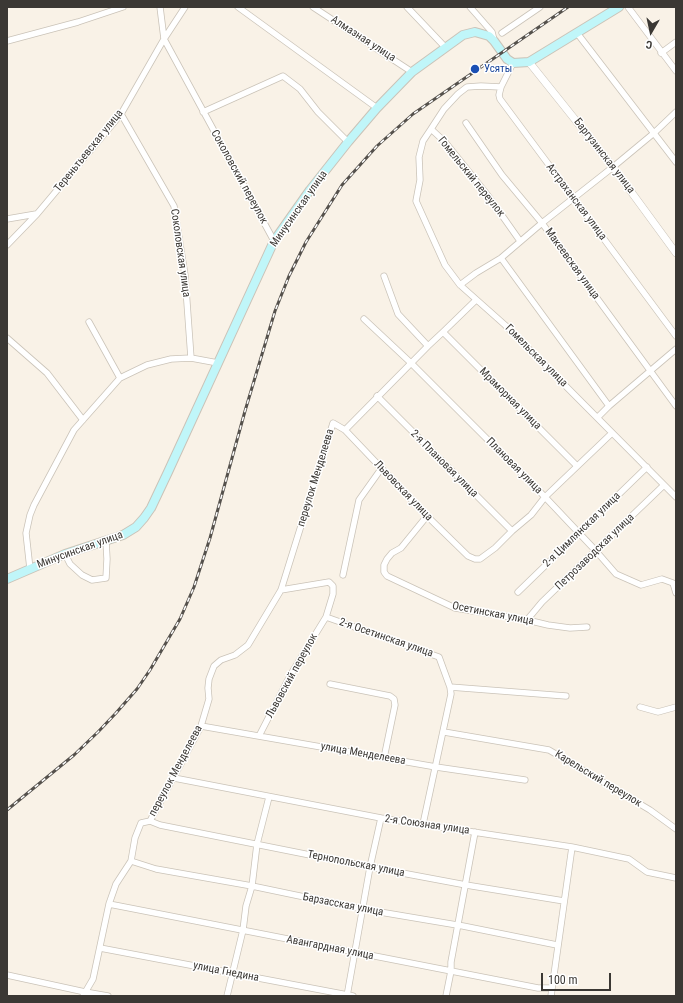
<!DOCTYPE html>
<meta charset="utf-8">
<style>
body{margin:0}
#map{position:relative;width:683px;height:1003px;overflow:hidden;background:#f9f2e7;font-family:"Roboto Condensed",sans-serif}
canvas{display:block}
.frame{position:absolute;inset:0;border:8px solid #3b3834;pointer-events:none}
.north{position:absolute;left:631px;top:12px;width:40px;height:40px;-webkit-text-stroke:3px #fff;paint-order:stroke;rotate:189deg;font-size:11px;font-weight:700;line-height:16px;text-align:center;color:#3b3834}
.north::after{content:'';display:block;margin:auto;width:14px;height:18px;background:#3b3834;clip-path:polygon(50% 0,100% 100%,50% 72%,0 100%)}
.scale{position:absolute;left:541px;top:973px;width:70px;height:18px;box-sizing:border-box;border:2px solid #3b3834;border-top:0;padding-left:5px;font-size:12px;line-height:14px;white-space:nowrap;color:#3b3834;-webkit-text-stroke:3px #fff;paint-order:stroke}
</style>
<div id="map">
<canvas width="683" height="1003"></canvas>
<div class="frame"></div>
<div class="north">С</div>
<div class="scale">100 m</div>
</div>
<script>
const context = document.querySelector('canvas').getContext('2d');
context.lineJoin = 'round';
const poly = rows => new Path2D(rows.map(r => 'M' + r).join(''));
function strokePath(path, color, width, dash) { context.strokeStyle = color; context.lineWidth = width; context.lineCap = dash ? 'butt' : 'round'; context.setLineDash(dash || []); context.stroke(path); }
function label(font, color, halo, rows, align = 'center') {
  context.font = font + ' "Roboto Condensed",sans-serif'; context.lineWidth = 3; context.setLineDash([]); context.textBaseline = 'middle'; context.strokeStyle = halo; context.fillStyle = color; for (const [text, x, y, turn = 0] of rows) {
    context.save(); context.translate(x, y); context.rotate((+turn || 0) * Math.PI / 180); context.textAlign = isNaN(turn) ? turn : align; if (halo) context.strokeText(text, 0, 0); context.fillText(text, 0, 0); context.restore();
  }
}
const minor = poly([
 [160,7,164,39,274,241],
 [238,7,377,108],
 [313,7,412,72],
 [407,7,445,47],
 [470,7,492,32,494,40],
 [628,7,676,71],
 [502,33,540,7],
 [577,33,676,162],
 [7,41,78,22,123,7],
 [661,53,676,42],
 [513,63,501,87,499,95,500,99,676,336],
 [501,87,481,86,467,87,458,94,444,109,431,129,445,142,489,197,520,241],
 [203,112,283,76,300,89,318,112,348,142],
 [121,114,174,206,185,275,191,358,218,363],
 [466,123,502,175,542,223,676,406],
 [431,129,423,141,419,157,420,180,416,201,445,265,460,285,505,325,676,497],
 [7,219,36,214],
 [7,245,37,214,121,114,164,39,185,7],
 [501,258,609,406],
 [384,276,398,314,428,346],
 [460,285,476,273,501,258,542,223,613,167,654,133,676,112],
 [364,319,411,363,545,497,596,551,616,574,641,585,662,579,673,583,676,593],
 [89,322,120,378],
 [443,332,577,466],
 [7,338,47,373,83,420],
 [377,396,512,531],
 [598,417,609,406,676,349],
 [345,430,428,346,443,332,476,300],
 [427,516,401,548,392,553,387,559,384,565,384,572,387,576,455,608,527,620,548,625,570,628,587,627],
 [65,554,70,564,82,575,92,580,106,578,107,559,106,541],
 [30,569,26,533,30,515,34,505,74,430,120,378,147,365,171,359,191,358],
 [343,575,359,500,381,469],
 [518,592,647,467],
 [326,617,439,657,450,687,451,694,423,824],
 [527,620,542,602,664,485],
 [330,684,390,696,394,699,395,705,384,758],
 [450,687,566,696],
 [640,707,658,712,676,707],
 [201,726,436,767,525,780],
 [444,732,549,750,650,810,676,829],
 [259,736,291,674,326,617,333,594,333,586,329,582,281,590],
 [174,778,381,818,572,847,629,859,647,872,676,878],
 [150,821,160,825,370,867,466,885,564,901],
 [131,861,156,869,252,886,362,909,463,926,557,945],
 [109,904,538,988,552,988],
 [100,948,353,996],
 [7,975,85,992,108,996],
 [83,996,93,979,109,904,116,884,131,861,135,838,141,823,150,821,201,726,209,699,208,688,209,679,214,666,221,660,235,655,248,645,281,590,333,423,345,430,427,516,468,556,475,559,480,559,495,548,512,531,531,515,545,497,612,433],
 [227,996,243,930,246,906,252,886,257,844,269,797],
 [347,996,370,867,381,818],
 [446,996,451,971,451,962,475,832],
 [551,996,572,847]
]);
const tertiary = poly([
 [529,62,613,167,676,253]
]);
const secondary = poly([
 [7,579,65,554,123,535,136,527,144,518,151,508,168,472,274,241,310,190,348,142,377,108,412,72,463,35,475,32,489,36,494,41,507,59,513,63,529,62,619,7]
]);
strokePath(minor, '#cac3b8', 7);
strokePath(tertiary, '#cac3b8', 8);
strokePath(secondary, '#cac3b8', 10);
strokePath(minor, '#fff', 5.5);
strokePath(tertiary, '#fff', 7);
strokePath(secondary, '#c0f6f9', 8);
const rail = poly([
 [7,810,74,755,98,732,116,713,137,689,150,670,180,619,194,587,210,538,245,411,275,311,289,276,306,242,342,185,377,146,413,114,568,7]
]);
strokePath(rail, '#55514c', 3);
strokePath(rail, '#fff', 1.5, [4.5]);
for (const [x, y, r, color] of [
 [475,69,5,"#1a4fb4"]
]) { const dot = new Path2D(); dot.arc(x, y, r, 0, 2 * Math.PI); context.fillStyle = color; context.fill(dot); strokePath(dot, '#fff', 1.5); }
label('11px', '#3b3834', '#fff', [
 ["Алмазная улица",363,39,33],
 ["Тереньтьевская улица",89,151,-51],
 ["Баргузинская улица",604,156,52],
 ["Соколовский переулок",239,177,61],
 ["Гомельский переулок",471,177,51],
 ["Астраханская улица",576,202,53],
 ["Минусинская улица",299,209,-55],
 ["Соколовская улица",180,253,82],
 ["Макеевская улица",572,264,54],
 ["Гомельская улица",536,356,45],
 ["Мраморная улица",510,399,45],
 ["2-я Плановая улица",444,464,45],
 ["Плановая улица",514,466,45],
 ["переулок Менделеева",316,478,-73],
 ["Львовская улица",403,491,46],
 ["2-я Цимлянская улица",582,530,-44],
 ["Минусинская улица",80,550,-20],
 ["Петрозаводская улица",595,552,-44],
 ["Осетинская улица",493,614,11],
 ["2-я Осетинская улица",386,638,19],
 ["Львовский переулок",292,676,-61],
 ["улица Менделеева",363,754,10],
 ["переулок Менделеева",176,771,-62],
 ["Карельский переулок",598,779,31],
 ["2-я Союзная улица",427,825,8],
 ["Тернопольская улица",356,864,11],
 ["Барзасская улица",343,905,11],
 ["Авангардная улица",330,948,11],
 ["улица Гнедина",226,972,11]
]);
label('11px', '#164399', '#fff', [
 ["Усяты",484,69]
], 'left');
</script>
